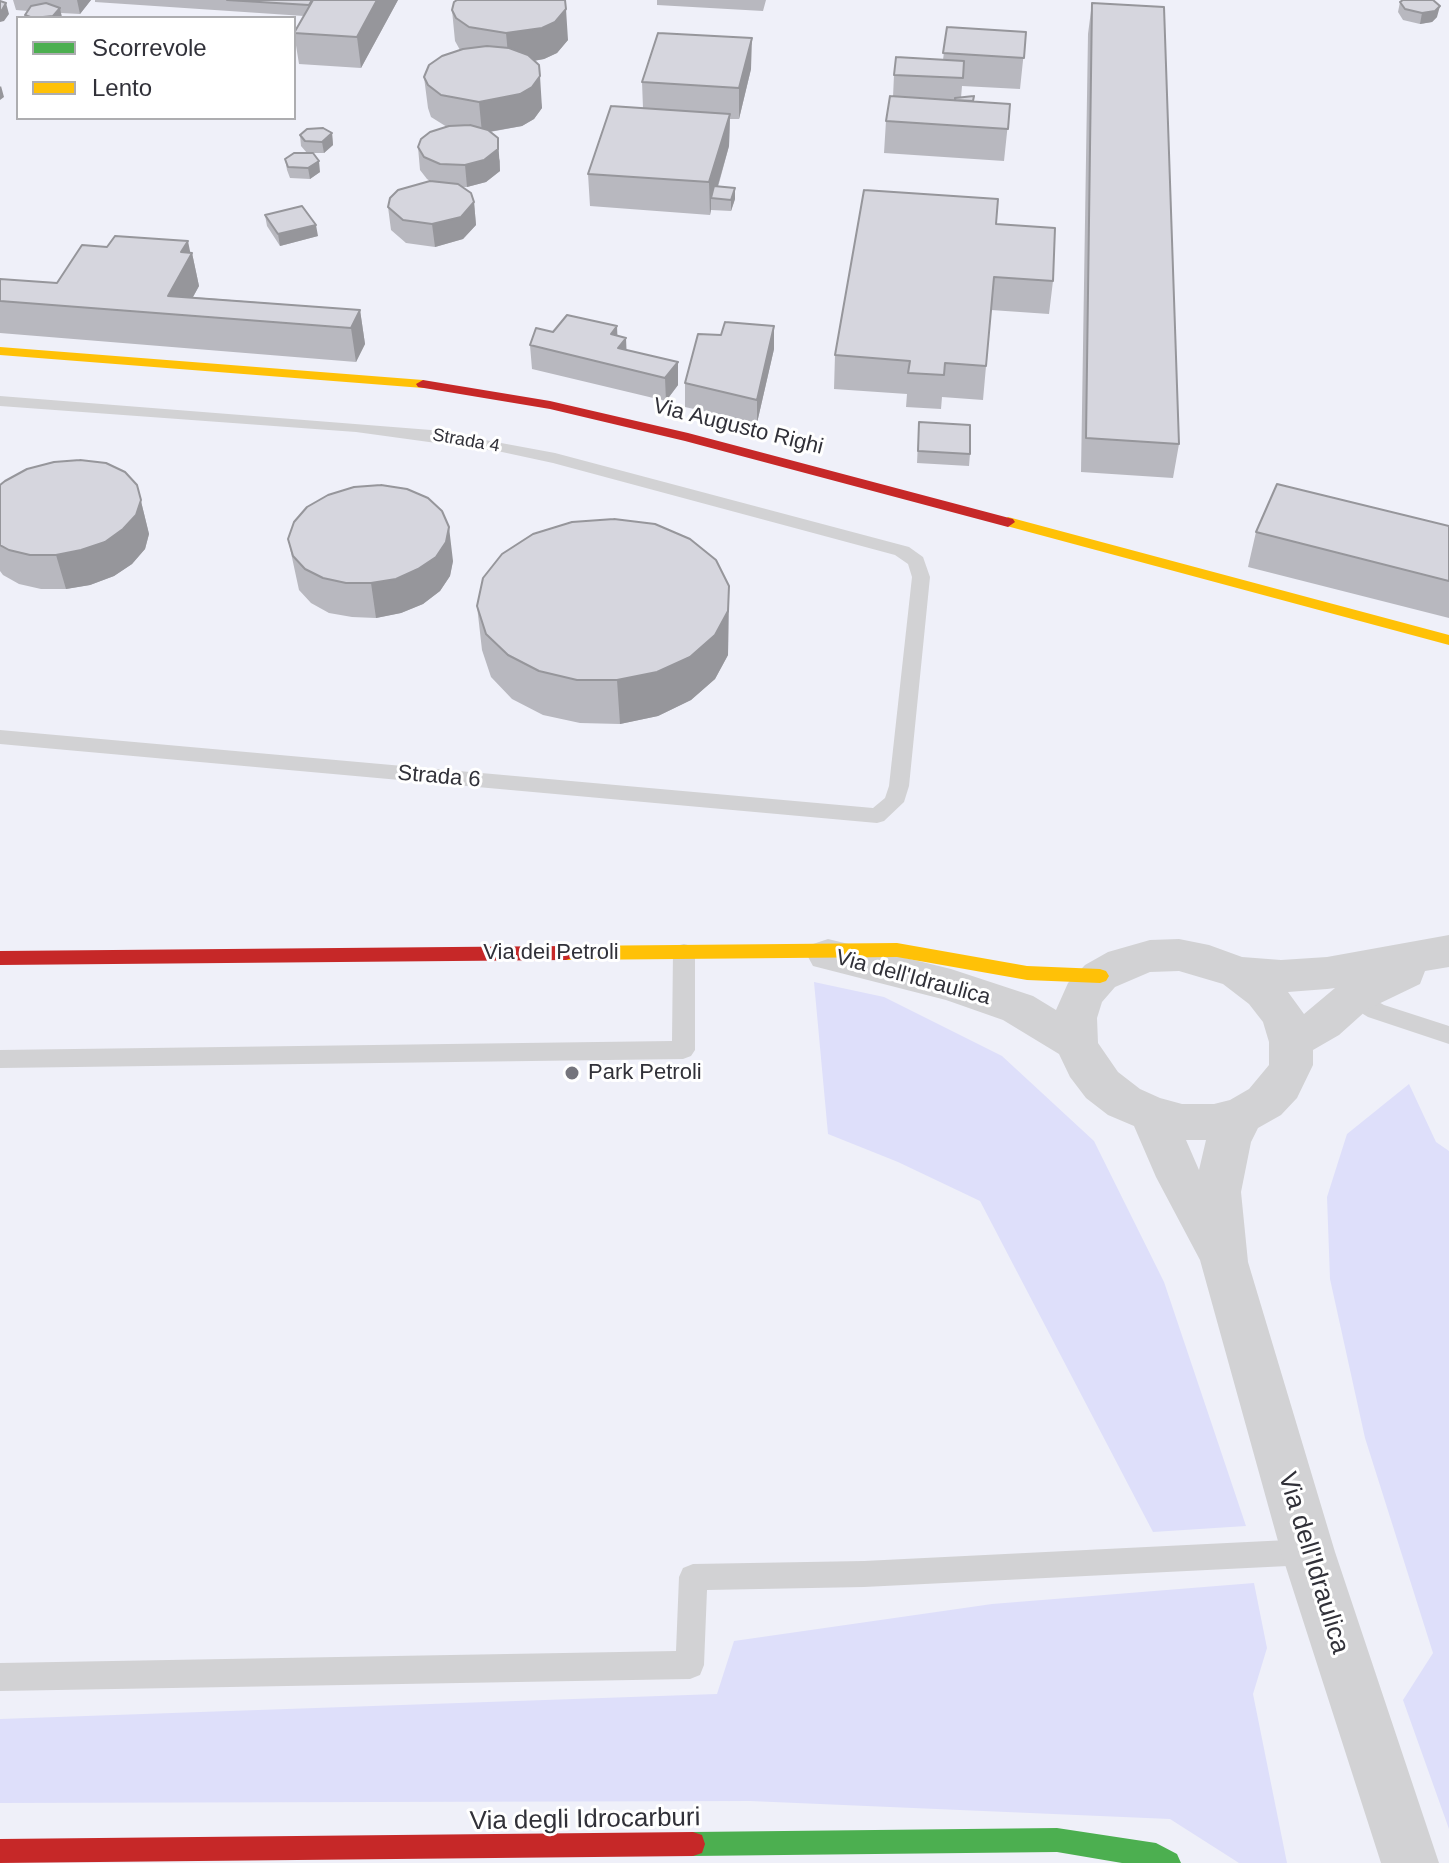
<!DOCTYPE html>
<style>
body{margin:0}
#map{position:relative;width:1449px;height:1863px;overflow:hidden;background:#eff0f9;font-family:Helvetica,sans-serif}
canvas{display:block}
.legend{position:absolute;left:16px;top:16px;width:280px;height:104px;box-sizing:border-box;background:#fff;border:2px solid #adadb0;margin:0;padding:10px 14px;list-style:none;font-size:24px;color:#313139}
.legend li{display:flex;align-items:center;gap:16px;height:40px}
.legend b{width:40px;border:2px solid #adadb0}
</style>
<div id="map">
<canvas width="1449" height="1863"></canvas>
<ul class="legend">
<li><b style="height:10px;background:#4caf50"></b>Scorrevole</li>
<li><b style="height:10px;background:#ffc107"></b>Lento</li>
</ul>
</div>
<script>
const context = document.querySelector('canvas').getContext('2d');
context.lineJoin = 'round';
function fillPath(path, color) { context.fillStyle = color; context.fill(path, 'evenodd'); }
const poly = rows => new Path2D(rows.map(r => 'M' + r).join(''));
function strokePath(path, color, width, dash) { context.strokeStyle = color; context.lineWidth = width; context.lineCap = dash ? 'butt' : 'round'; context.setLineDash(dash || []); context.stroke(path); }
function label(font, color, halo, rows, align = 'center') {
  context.font = font + ' Helvetica,sans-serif'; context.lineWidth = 6; context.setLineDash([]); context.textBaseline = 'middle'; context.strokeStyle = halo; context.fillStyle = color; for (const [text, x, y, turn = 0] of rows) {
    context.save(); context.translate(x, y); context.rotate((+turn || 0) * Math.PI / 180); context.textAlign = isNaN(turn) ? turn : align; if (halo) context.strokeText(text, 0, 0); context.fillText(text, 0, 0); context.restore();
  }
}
fillPath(poly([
 [814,982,884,997,1002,1056,1094,1141,1164,1282,1246,1526,1153,1532,980,1201,898,1162,828,1134],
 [1409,1084,1436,1142,1449,1151,1449,1829,1403,1700,1433,1653,1365,1438,1330,1279,1327,1197,1347,1134],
 [1254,1583,1267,1648,1253,1694,1287,1863,1239,1863,1170,1819,750,1801,0,1803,0,1719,717,1694,734,1641,992,1604]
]), '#dedffa');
fillPath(poly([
 [0,396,431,430,555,453,909,547,923,557,930,577,909,786,904,802,884,821,877,823,0,744,0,730,873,808,885,798,889,786,912,577,908,564,895,555,553,463,502,452,356,432,0,406,0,396],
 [684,944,692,946,695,952,695,1050,691,1056,683,1059,0,1068,0,1050,672,1041,673,952,676,946,684,944],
 [1353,988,1384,1005,1449,1026,1449,1044,1368,1017,1345,1003,1342,997,1345,991,1353,988],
 [1308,1539,1318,1543,1322,1552,1318,1561,1308,1565,864,1587,707,1590,704,1665,700,1675,690,1679,0,1691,0,1663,676,1651,679,1577,683,1568,693,1564,864,1561,1308,1539]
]), '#d2d2d4');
fillPath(poly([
 [1449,935,1449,967,1425,971,1420,984,1368,1009,1339,1035,1313,1050,1313,1065,1297,1098,1281,1115,1258,1128,1251,1142,1241,1192,1248,1262,1335,1552,1439,1863,1381,1863,1281,1552,1200,1260,1156,1177,1134,1126,1108,1115,1086,1098,1070,1077,1059,1054,1003,1020,946,1000,813,966,807,955,813,944,828,939,951,969,1033,996,1056,1010,1068,983,1085,965,1108,952,1150,940,1179,939,1209,945,1242,957,1281,960,1327,957,1449,935],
 [1179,971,1223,984,1249,1004,1263,1022,1269,1042,1269,1065,1249,1089,1230,1100,1214,1104,1182,1104,1160,1098,1140,1089,1118,1072,1098,1043,1097,1018,1102,1002,1115,987,1150,972,1179,971],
 [1335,988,1304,1014,1288,992,1327,989,1335,988],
 [1186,1140,1206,1140,1199,1170,1186,1140]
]), '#d2d2d4');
fillPath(poly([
 [1057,1828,1156,1843,1177,1854,1181,1863,1122,1863,1057,1852,693,1856,684,1853,681,1844,684,1835,693,1832,1057,1828]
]), '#4caf50');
fillPath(poly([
 [0,347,423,380,430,384,423,388,0,355,0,347],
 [1008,517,1449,635,1449,645,1003,525,1001,522,1008,517],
 [897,943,1027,966,1100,969,1106,971,1109,976,1106,981,1100,983,1027,980,897,957,566,960,560,958,557,953,560,948,566,946,897,943]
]), '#ffc107');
fillPath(poly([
 [423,380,550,401,688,433,1013,519,1015,522,1008,527,685,441,550,409,418,387,416,384,423,380],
 [566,946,572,948,575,953,572,958,566,960,0,965,0,951,566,946],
 [693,1832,702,1835,705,1844,702,1853,693,1856,0,1863,0,1839,693,1832]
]), '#c62828');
fillPath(poly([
 [13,0,91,0,80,14,61,13,62,18,26,18,25,15,28,11,16,10],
 [95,0,398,0,361,68,299,64,294,33,304,16,95,2],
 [657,0,766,0,763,11,657,5],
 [1400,2,1437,17,1432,22,1420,24,1403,20,1398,12],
 [1092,3,1179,444,1173,478,1081,472,1088,34],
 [452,10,568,40,557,53,544,59,534,61,542,108,534,119,522,126,490,132,500,161,500,171,486,182,467,187,462,187,474,202,476,225,463,239,435,247,406,243,391,230,388,207,430,181,427,179,420,170,418,147,447,127,431,117,428,108,424,77,460,50,455,41],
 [947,27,1026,32,1020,89,962,86,961,98,973,101,1010,104,1004,161,884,153,886,121,893,97,894,75,943,60],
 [751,69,739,119,730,119,729,146,718,187,735,188,735,199,731,211,711,210,711,209,710,215,590,206,588,174,643,108,642,82],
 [332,133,333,145,324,153,307,153,301,146,300,135],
 [285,159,320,172,310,179,290,178,287,170],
 [265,215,318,236,280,246,267,226],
 [996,224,1053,281,1049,314,991,310,983,400,942,397,941,409,906,407,907,394,834,389,835,355],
 [190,253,192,253,199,286,193,297,360,310,365,344,356,362,0,333,0,279,57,283],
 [774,326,774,349,757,423,685,407,685,383,721,335],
 [553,332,617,336,627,350,678,385,666,401,532,369,530,345],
 [919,422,970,454,969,466,917,463],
 [0,485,137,485,149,534,145,549,132,564,114,576,90,585,66,589,41,589,19,584,3,575,0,571],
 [1449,526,1449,618,1248,567,1256,532],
 [288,539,453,561,450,576,440,591,423,604,401,613,376,618,352,617,329,613,311,603,299,590],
 [729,586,728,655,715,679,691,700,658,716,620,724,580,723,543,715,512,699,491,677,482,650,477,606]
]), '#b8b8bf');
fillPath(poly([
 [77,0,91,0,80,14],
 [377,0,398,0,361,68,357,37],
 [6,3,9,14,4,21,0,22,0,11],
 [1440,6,1437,17,1432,22,1420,24,1422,13],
 [60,8,62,18,37,18],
 [566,9,568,40,557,53,544,59,509,65,506,33],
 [752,38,751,69,739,119,739,88],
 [540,76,542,108,534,119,522,126,482,133,479,102],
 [1,86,4,97,0,100,0,87],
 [730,114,729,146,714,199,711,198,711,209,710,215,709,182],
 [332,133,333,145,324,153,322,142],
 [498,138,500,171,486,182,467,187,465,165],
 [319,161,320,172,310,179,308,168],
 [735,188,735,199,731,211,731,200],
 [474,202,476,225,463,239,435,247,432,224],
 [316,225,318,236,280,246,278,234],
 [188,241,191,256,192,253,199,286,183,315,168,296,181,252],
 [360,310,365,344,356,362,351,328],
 [617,326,618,350,611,334],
 [774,326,774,349,757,423,757,400],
 [626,338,627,361,618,348],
 [678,362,678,385,666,401,665,378],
 [137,485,149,534,145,549,132,564,114,576,90,585,66,589,56,555],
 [449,527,453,561,450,576,440,591,423,604,401,613,376,618,371,583],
 [729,586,728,655,715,679,691,700,658,716,620,724,617,680]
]), '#96969b');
const building = poly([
 [227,0,312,0,309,5,227,0],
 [313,0,377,0,357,37,294,33,313,0],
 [457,0,565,0,566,9,555,22,542,28,506,33,469,27,456,18,452,10,454,2,457,0],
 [1403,0,1433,0,1440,6,1435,11,1422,13,1405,9,1400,2,1403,0],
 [0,1,6,3,2,10,0,11,0,1],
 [46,3,60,8,53,16,33,18,25,15,31,6,46,3],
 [1092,3,1164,7,1179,444,1086,438,1092,3],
 [947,27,1026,32,1024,58,943,53,947,27],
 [658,33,752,38,739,88,642,82,658,33],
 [487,46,509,48,528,55,539,65,540,76,532,87,520,94,479,102,441,95,428,85,424,77,429,65,442,56,463,49,487,46],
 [896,57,964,61,963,78,894,75,896,57],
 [890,96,1010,104,1008,129,886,121,890,96],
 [974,96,973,101,955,100,955,98,974,96],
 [611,106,730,114,709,182,588,174,611,106],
 [470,125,488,130,498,138,498,149,484,160,465,165,440,164,424,157,418,147,421,139,430,132,449,126,470,125],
 [323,128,332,133,322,142,305,141,300,135,307,129,323,128],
 [294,153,313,153,319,161,308,168,288,167,285,159,294,153],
 [430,181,458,184,471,193,474,202,461,217,432,224,403,220,388,207,390,198,398,190,430,181],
 [714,186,735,188,731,200,711,198,714,186],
 [864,190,998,199,996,224,1055,228,1053,281,994,277,986,366,945,363,944,375,908,373,910,361,835,355,864,190],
 [302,206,316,225,278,234,265,215,302,206],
 [115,236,188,241,181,252,192,253,168,296,360,310,351,328,0,301,0,279,57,283,82,245,107,247,115,236],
 [567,315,617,326,611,334,626,338,618,348,678,362,665,378,530,345,536,328,553,332,567,315],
 [725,322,774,326,757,400,685,383,698,334,721,335,725,322],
 [919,422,970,425,970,454,918,451,919,422],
 [80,460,106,463,125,472,137,485,141,500,136,515,123,529,105,542,81,550,56,555,30,555,9,550,0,545,0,485,5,481,27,469,54,462,80,460],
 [1277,484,1449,526,1449,581,1256,532,1277,484],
 [381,485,407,489,428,498,442,511,449,527,446,542,436,557,418,569,396,579,371,583,346,583,323,578,305,569,293,556,288,539,294,522,307,507,328,495,354,487,381,485],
 [614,519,655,524,690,539,716,560,729,586,728,611,715,635,690,657,657,672,617,680,577,680,539,671,508,655,486,634,477,606,483,578,502,554,533,534,572,522,614,519]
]);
fillPath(building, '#d6d6de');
strokePath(building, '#96969b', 2);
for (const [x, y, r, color] of [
 [572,1073,8,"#74747c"]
]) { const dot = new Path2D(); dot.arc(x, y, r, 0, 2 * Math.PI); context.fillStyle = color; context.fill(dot); strokePath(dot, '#fff', 3); }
label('18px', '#313139', '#fff', [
 ["Strada 4",466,441,10]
]);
label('22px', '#313139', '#fff', [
 ["Via Augusto Righi",738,427,14],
 ["Strada 6",439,777,5],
 ["Via dei Petroli",551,953],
 ["Via dell'Idraulica",913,978,15]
]);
label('22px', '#313139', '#fff', [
 ["Park Petroli",588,1073]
], 'left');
label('26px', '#313139', '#fff', [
 ["Via dell'Idraulica",1313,1563,73],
 ["Via degli Idrocarburi",585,1820,-1]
]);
</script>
